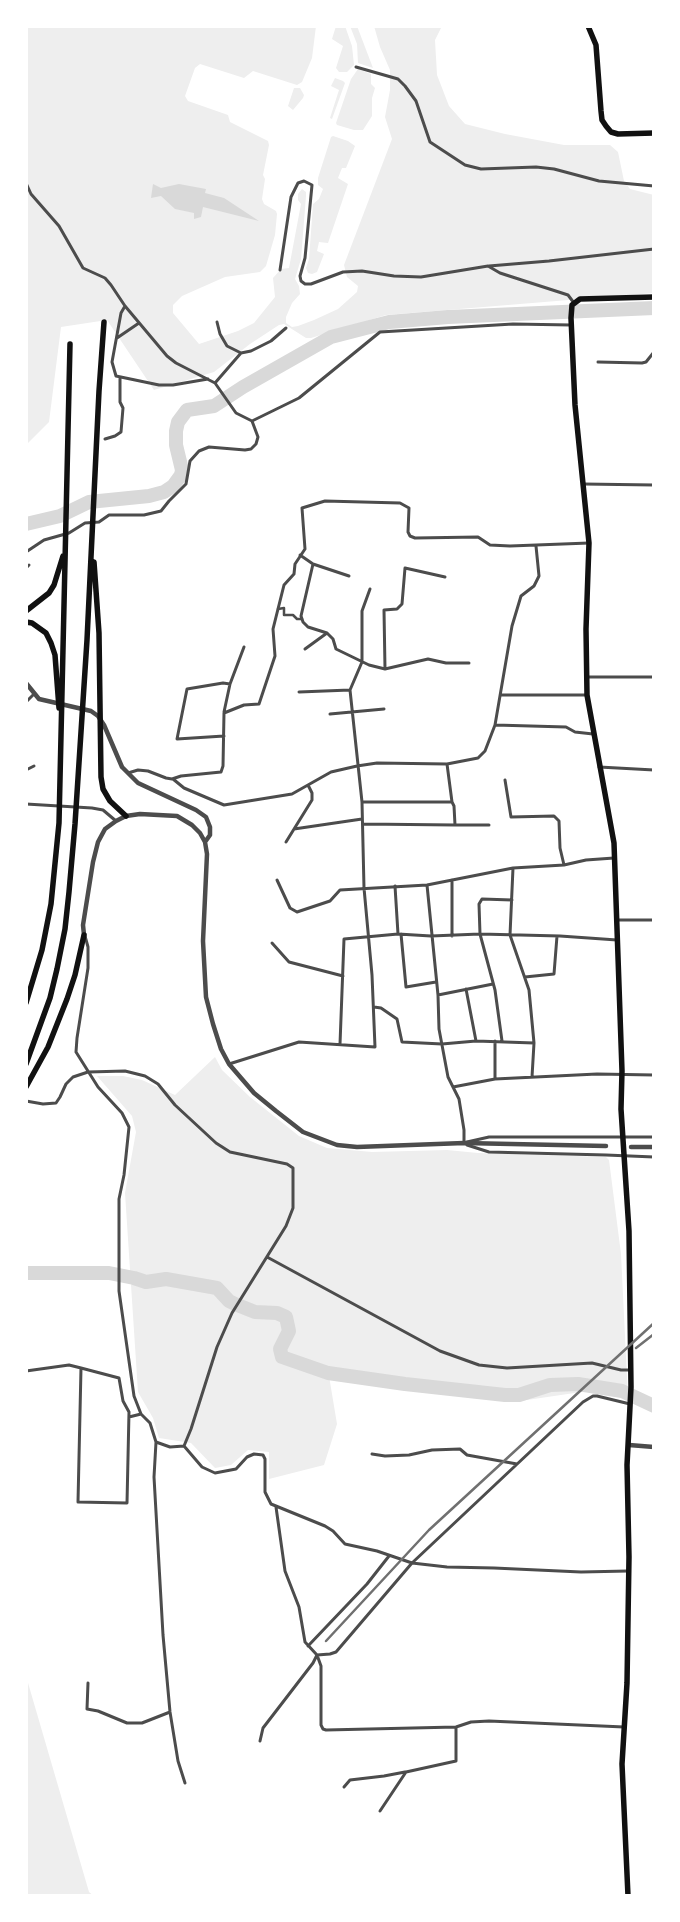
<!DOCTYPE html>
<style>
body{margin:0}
#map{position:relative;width:680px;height:1922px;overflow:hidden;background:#fff;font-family:Manrope,sans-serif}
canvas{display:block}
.frame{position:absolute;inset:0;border:28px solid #fff;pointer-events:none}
</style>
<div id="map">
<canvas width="680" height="1922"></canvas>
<div class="frame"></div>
</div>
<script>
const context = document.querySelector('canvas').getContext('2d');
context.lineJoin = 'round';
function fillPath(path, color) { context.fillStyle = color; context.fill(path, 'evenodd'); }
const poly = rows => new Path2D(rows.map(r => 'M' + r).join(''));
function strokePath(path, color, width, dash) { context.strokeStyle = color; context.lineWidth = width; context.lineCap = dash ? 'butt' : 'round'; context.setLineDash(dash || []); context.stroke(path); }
fillPath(poly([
 [26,26,316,26,312,58,302,82,297,85,253,71,244,78,200,64,195,68,185,96,188,101,228,115,230,122,268,141,269,145,263,175,265,179,262,199,264,204,276,211,277,214,275,235,266,266,260,272,225,277,182,296,173,305,173,313,199,344,238,331,254,323,275,297,273,278,281,269,289,268,301,204,298,200,298,194,302,189,306,192,306,196,301,259,295,279,299,286,300,294,292,303,286,317,286,323,292,327,298,326,314,320,338,309,357,292,358,286,347,277,344,265,392,139,385,117,390,90,390,70,380,47,374,26,442,26,435,40,437,75,449,106,465,124,505,134,564,145,610,145,618,152,624,181,630,189,654,195,654,293,386,315,311,338,306,338,284,324,279,325,250,344,214,372,154,390,107,320,61,327,49,422,26,445],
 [336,26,345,26,352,46,354,65,347,72,339,72,336,68,343,46,332,39],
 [350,26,357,26,373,68,358,63,357,44],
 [358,69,371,74,371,84,375,88,372,98,372,116,363,130,354,130,337,125,336,123,351,79],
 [335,78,343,81,345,83,332,119,330,118,339,90,331,86],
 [294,88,300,88,304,95,303,98,293,110,288,106],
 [333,136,348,141,355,146,346,168,342,168,338,178,348,184,328,243,319,242,317,251,324,254,317,272,312,274,308,273,306,268,309,259,313,204,319,199,323,189,318,185,318,178,331,137],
 [215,1057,222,1070,250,1097,299,1136,327,1148,372,1152,447,1150,478,1153,606,1157,609,1160,621,1254,628,1398,595,1390,520,1401,329,1376,337,1424,324,1465,269,1479,269,1452,248,1450,231,1465,215,1468,191,1443,159,1438,153,1418,138,1392,125,1193,136,1132,132,1116,97,1076,123,1076,142,1080,175,1095],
 [26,1676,89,1892,94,1896,26,1896]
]), '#eee');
fillPath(poly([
 [153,184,161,188,179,184,206,189,205,193,224,198,259,221,203,207,201,217,194,219,194,213,175,209,161,196,151,198]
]), '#d9d9d9');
strokePath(poly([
 [26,524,60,516,89,502,149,496,164,492,173,486,181,475,182,470,176,445,176,431,178,422,187,410,214,406,243,387,331,337,389,322,448,317,654,308],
 [26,1273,109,1273,134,1278,146,1282,166,1279,217,1288,229,1301,235,1304,255,1312,277,1313,286,1317,289,1331,280,1349,282,1357,328,1373,405,1384,505,1395,519,1395,550,1385,578,1384,622,1391,654,1406]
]), '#d9d9d9', 14);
strokePath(poly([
 [278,609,284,608,284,615,293,615,297,619,302,619]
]), '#4c4c4c', 2.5);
strokePath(poly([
 [356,67,398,79,405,86,416,101,430,142,465,165,481,169,536,167,554,169,599,181,654,186],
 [26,183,31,194,59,226,83,268,105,278,111,285,125,306,167,356,176,363,215,383,236,413,252,421,258,437,256,444,251,449,245,450,209,447,199,451,190,461,186,484,169,501,161,511,144,515,109,515,99,522,85,523,69,533,44,540,26,552],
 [489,266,549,261,654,249],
 [280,270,291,197,298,183,304,181,312,185,305,258,300,276,301,281,305,284,311,284,343,272,362,271,394,276,421,277,488,266,500,273,568,295,574,303],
 [125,306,121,313,112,362,116,376,159,385,173,385,208,379],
 [217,322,220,334,227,346,241,353],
 [117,338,139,323],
 [598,362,642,363,646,362,654,352],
 [215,383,241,353,251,351,271,341,286,328],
 [252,421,299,398,380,332,513,324,571,325],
 [105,439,115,436,121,432,123,408,120,402,120,377],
 [583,484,654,485],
 [300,555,313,564,301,616,303,622,308,627,327,633,333,639,336,649,369,665,385,669,428,659,446,663,469,663],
 [313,564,349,576],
 [26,568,29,565],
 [305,649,327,633],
 [385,669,384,610,397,609,402,604,405,568,445,577],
 [587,677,654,677],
 [299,692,350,690],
 [501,695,587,695],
 [26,702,34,694],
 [224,712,230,684,244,647],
 [330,714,384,709],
 [495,725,566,727,575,732,593,734],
 [224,736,177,739,187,689,223,683,230,684],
 [599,767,654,770],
 [26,770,34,766],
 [128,773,138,770,148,771,166,778,172,779,181,776,221,772,223,766,224,713,244,705,259,704,275,656,273,629,284,585,294,574,295,564,305,549,302,508,325,501,400,503,409,508,408,532,410,536,415,538,478,537,490,545,510,546,589,543],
 [173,779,184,788,224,805,292,794,331,772,357,766,377,763,447,764,478,758,485,751,495,725,512,626,521,596,534,586,539,576,536,546],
 [505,780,511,817,554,816,559,821,560,848,564,865],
 [362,802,452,802],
 [26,804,92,808,103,810,116,821],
 [363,824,455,825,454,806,452,802,447,764],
 [455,825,489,825],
 [294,829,362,819],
 [286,842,312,800,312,793,308,785],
 [513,868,510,935,529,990,534,1043,532,1077],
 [277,880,290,908,297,912,330,901,340,890,427,885,513,868,564,865,586,860,614,858],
 [452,880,452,936],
 [427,885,438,995,439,1029,448,1077,459,1099,464,1130,464,1143],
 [395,886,398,934],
 [617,920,654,920],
 [401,934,406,987,436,982],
 [85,936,88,947,88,968,77,1038,76,1052,98,1087,122,1113,129,1127,124,1175,119,1199,119,1291,134,1396,141,1414,150,1423,156,1442,154,1477,163,1635,170,1712,178,1761,185,1783],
 [272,943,289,962,343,976],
 [525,977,554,974,557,936],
 [466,989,476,1041],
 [438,995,493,984],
 [374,1007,381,1008,397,1019,402,1042,442,1044,476,1041,534,1043],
 [502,1041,495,990,480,934,479,904,482,899,512,900],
 [340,1044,344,939,398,934,431,936,480,934,560,936,617,940],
 [229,1064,299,1042,375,1047,372,975,364,888,362,802,350,690,362,662,362,611,370,589],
 [495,1079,495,1041],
 [453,1087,495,1079,597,1074,654,1075],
 [26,1101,43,1104,56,1103,60,1097,66,1084,73,1077,88,1072,125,1071,145,1076,158,1084,175,1105,216,1143,230,1152,287,1164,293,1168,293,1208,286,1226,232,1313,217,1347,191,1429,184,1446],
 [467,1142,489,1137,654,1137],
 [467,1145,489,1152,606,1155,654,1157],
 [267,1257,440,1351,479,1365,507,1368,592,1363,621,1370,631,1370],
 [26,1371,69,1365,81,1368,119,1378,123,1401,129,1412,127,1503,78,1502,81,1368],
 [129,1417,141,1414],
 [156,1442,170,1447,184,1446,202,1467,215,1473,236,1469,247,1457,254,1454,263,1455,265,1459,265,1492,271,1504,325,1526,333,1531,345,1544,377,1551,412,1563,447,1567,494,1568,581,1572,628,1571],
 [372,1454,385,1456,409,1455,432,1450,460,1449,467,1455,517,1464],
 [276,1507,285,1571,299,1607,305,1642,317,1655,321,1666,321,1725,323,1729,326,1730,456,1727,471,1722,489,1721,624,1727],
 [308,1646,367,1584,389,1556],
 [88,1683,87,1709,98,1711,127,1723,142,1723,170,1712],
 [260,1741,263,1728,313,1663,317,1655,330,1654,336,1652,412,1563,583,1402,593,1396,597,1396,630,1404],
 [344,1787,350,1780,384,1776,405,1772],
 [380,1811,406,1772,456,1761,456,1727]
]), '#4c4c4c', 3);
strokePath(poly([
 [26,683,39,699,91,711,98,716,104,725,122,767,138,783,196,810,206,817,210,827,210,835,205,842],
 [84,935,83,925,93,862,98,842,105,829,116,821,126,816,140,814,177,816,192,825,200,833,205,842,207,854,203,941,206,997,213,1024,221,1049,229,1064,254,1093,276,1111,303,1132,337,1145,357,1147,464,1143,606,1146],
 [631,1147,654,1147],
 [629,1445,654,1447]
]), '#4c4c4c', 4.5);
strokePath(poly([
 [588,26,596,45,601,111,602,120,606,126,611,132,618,134,654,133],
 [628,1896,622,1764,627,1683,629,1557,627,1465,631,1387,629,1231,621,1109,622,1071,614,843,587,695,586,629,589,543,575,405,571,318,572,305,580,299,654,297]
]), '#111', 5.5);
strokePath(poly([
 [94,562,99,633,101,777,103,789,110,801,126,816],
 [26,611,49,593,54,585,63,556],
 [26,622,32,623,46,633,51,643,55,655,59,708],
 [26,1003,42,950,51,904,59,823,70,344],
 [26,1064,50,998,57,969,65,929,69,892,75,824,87,640,99,391,104,322],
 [26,1087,48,1047,67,999,75,975,84,935]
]), '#111', 5.5);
strokePath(poly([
 [636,1348,654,1334],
 [326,1641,429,1530,654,1323]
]), '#707070', 2.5);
</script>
